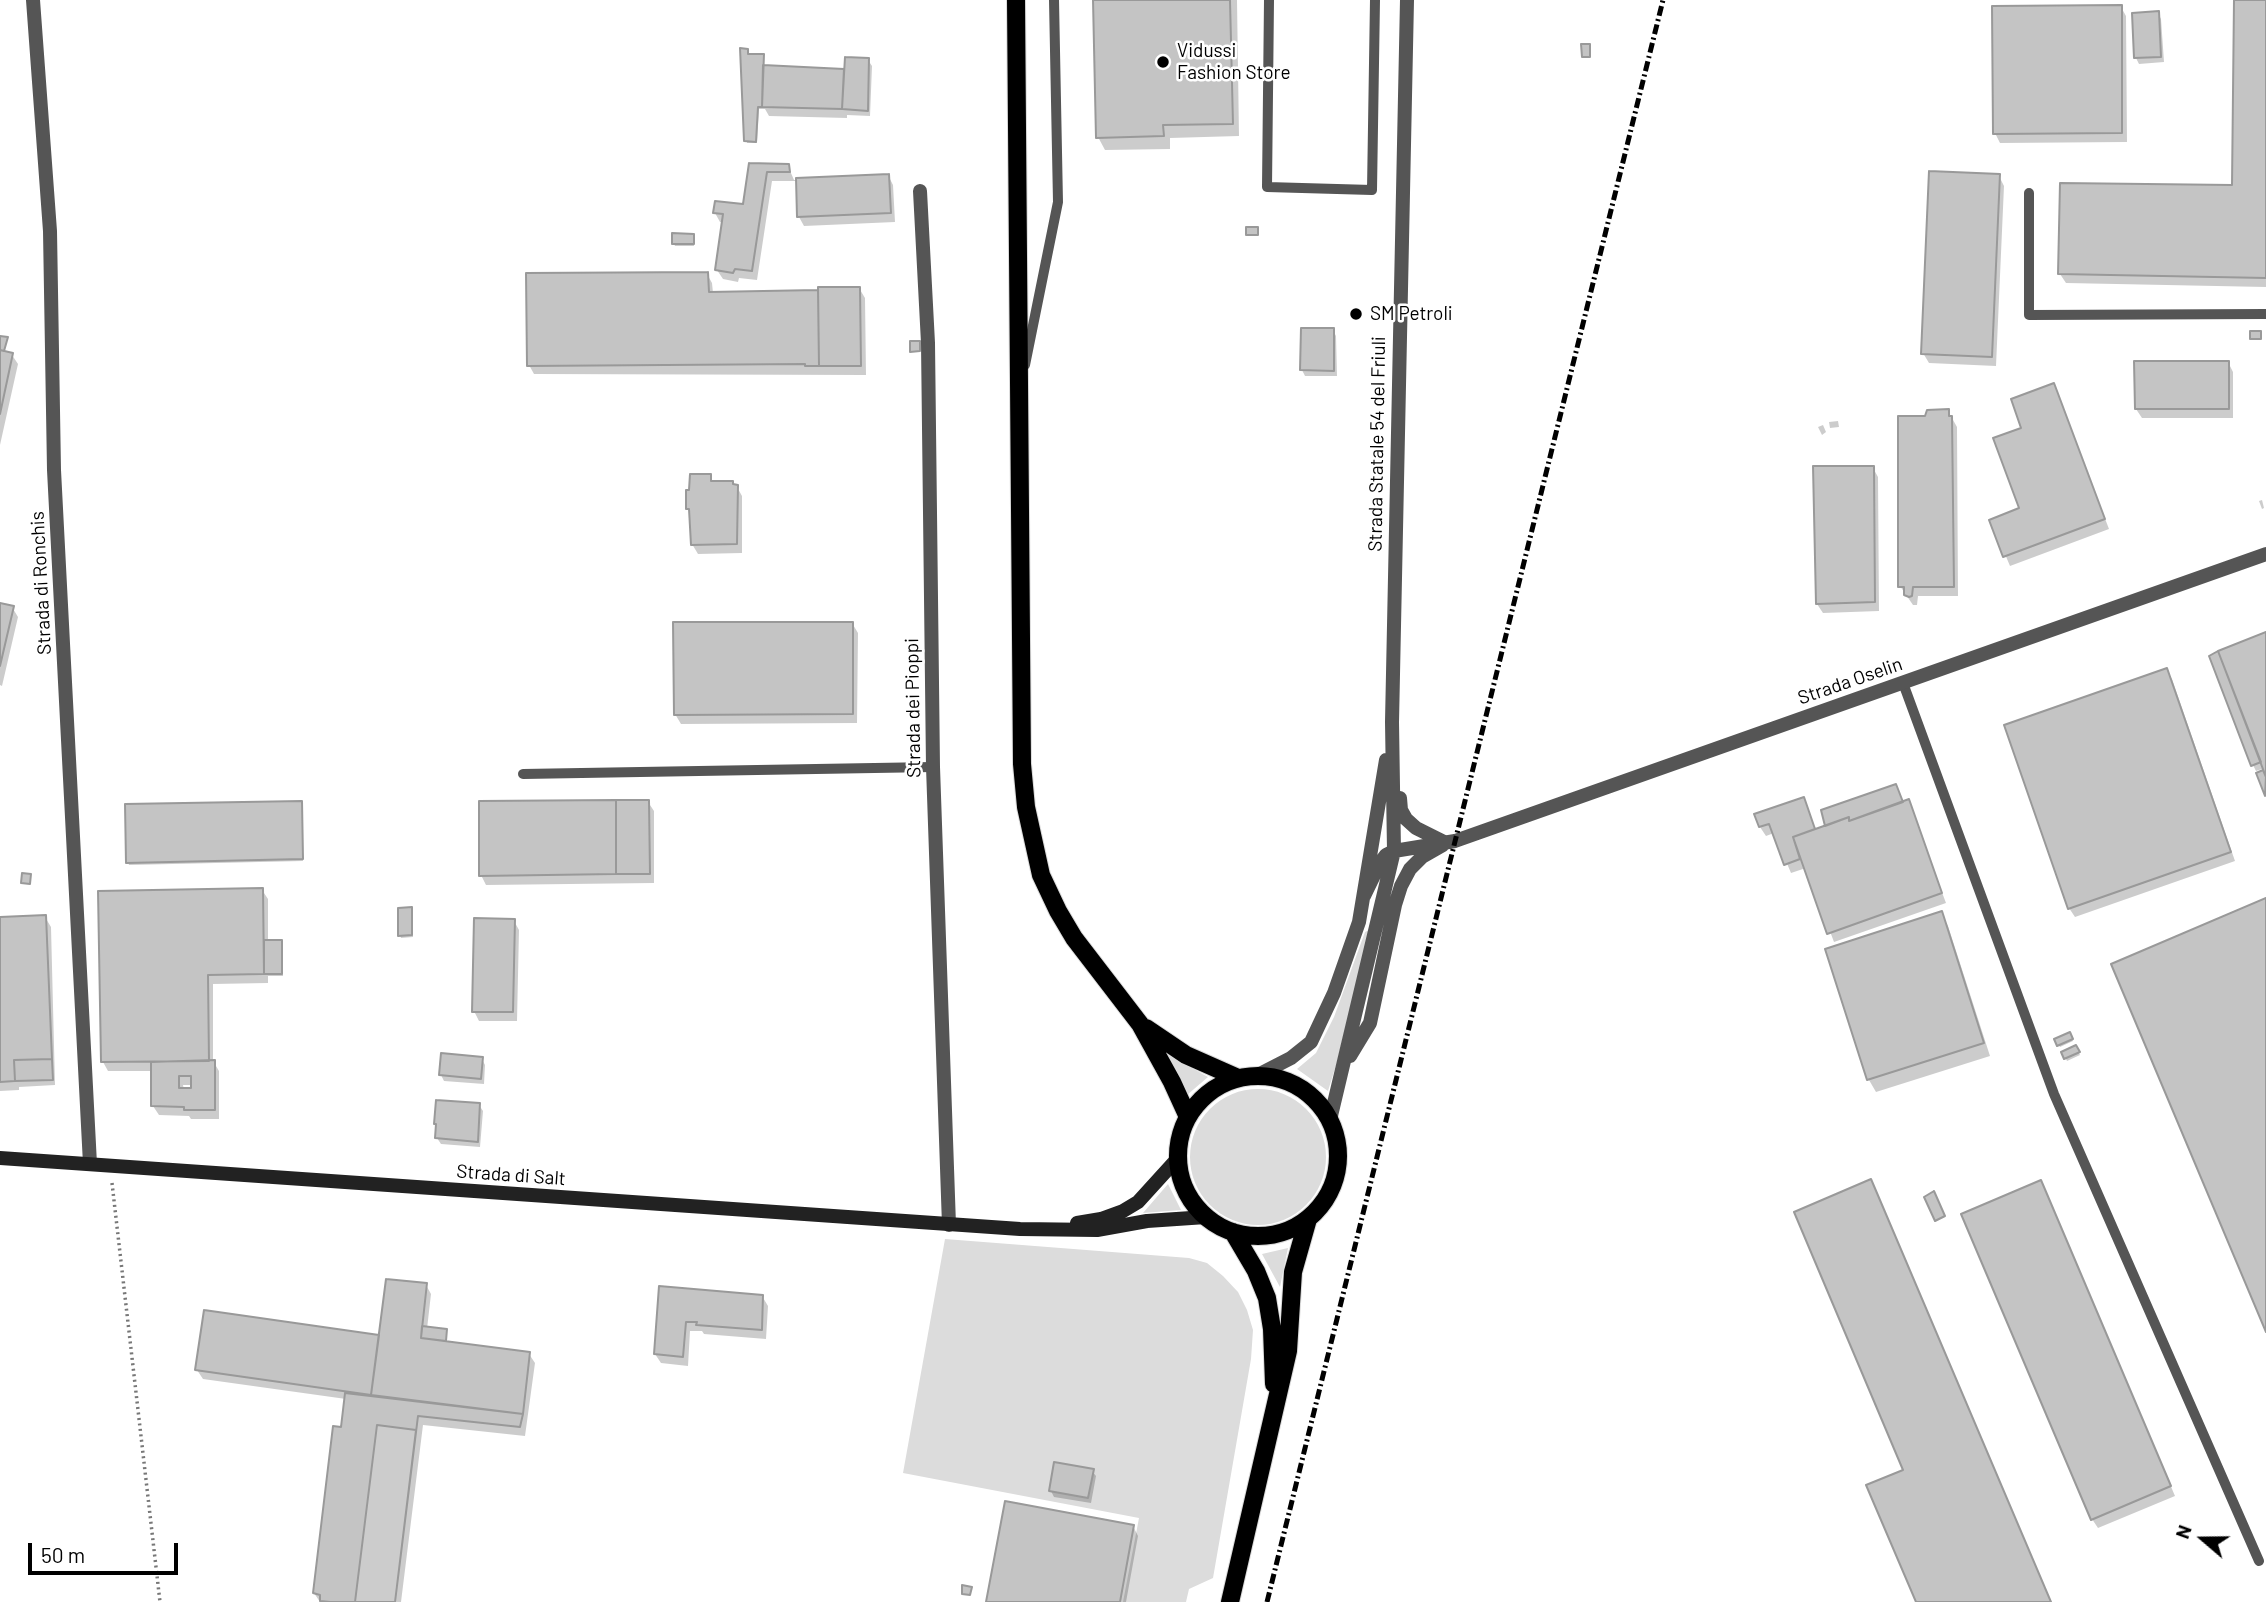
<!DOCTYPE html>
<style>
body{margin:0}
#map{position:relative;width:2266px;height:1602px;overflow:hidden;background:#fff;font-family:Barlow,sans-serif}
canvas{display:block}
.north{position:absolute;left:2168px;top:1504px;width:70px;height:70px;-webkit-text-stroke:5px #fff;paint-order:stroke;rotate:290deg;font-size:19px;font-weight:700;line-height:28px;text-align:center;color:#000}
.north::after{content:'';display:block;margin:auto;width:24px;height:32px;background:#000;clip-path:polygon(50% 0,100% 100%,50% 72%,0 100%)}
.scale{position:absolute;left:28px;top:1543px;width:150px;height:32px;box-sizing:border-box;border:4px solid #000;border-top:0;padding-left:9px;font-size:21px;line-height:24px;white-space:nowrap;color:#000;-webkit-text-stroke:5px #fff;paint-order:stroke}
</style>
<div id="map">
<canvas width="2266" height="1602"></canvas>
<div class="north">N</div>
<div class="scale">50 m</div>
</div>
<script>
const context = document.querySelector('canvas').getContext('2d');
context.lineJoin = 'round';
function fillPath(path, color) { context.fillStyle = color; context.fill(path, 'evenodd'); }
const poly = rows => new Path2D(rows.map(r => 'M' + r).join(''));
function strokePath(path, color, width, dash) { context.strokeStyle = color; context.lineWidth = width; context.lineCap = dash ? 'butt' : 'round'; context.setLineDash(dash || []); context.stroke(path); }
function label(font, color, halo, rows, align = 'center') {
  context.font = font + ' Barlow,sans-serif'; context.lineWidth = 5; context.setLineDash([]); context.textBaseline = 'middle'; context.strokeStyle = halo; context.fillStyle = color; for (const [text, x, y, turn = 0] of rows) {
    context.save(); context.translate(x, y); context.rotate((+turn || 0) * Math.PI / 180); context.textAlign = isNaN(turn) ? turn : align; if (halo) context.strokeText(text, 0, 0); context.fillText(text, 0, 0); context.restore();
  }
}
fillPath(poly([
 [1369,930,1337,1062,1328,1091,1297,1069,1316,1053,1334,1017,1365,932],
 [1165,1053,1208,1077,1187,1095],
 '1190 1157a68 68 0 1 1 136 0a68 68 0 1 1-136 0Z',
 [1168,1184,1181,1210,1143,1213],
 [945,1239,1189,1258,1207,1263,1223,1276,1238,1292,1247,1310,1253,1330,1251,1359,1213,1578,1189,1589,1186,1602,1123,1602,1139,1518,903,1473],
 [1288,1248,1280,1287,1262,1254]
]), '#dcdcdc');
fillPath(poly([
 [1095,0,1237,0,1239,136,1170,138,1170,149,1105,150,1098,137],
 [2236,0,2266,0,2266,287,2066,283,2060,274,2234,187],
 [2121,7,2126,16,2127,142,2000,143,1995,133],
 [2158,13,2161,19,2164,62,2139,64,2136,58],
 [747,50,748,55,763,55,764,67,846,71,868,60,872,66,870,116,847,115,847,118,769,116,765,109,759,109,757,143,747,143],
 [750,165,788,166,794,180,888,175,893,185,895,222,804,226,799,217,797,181,772,181,757,280,739,278,738,282,723,279,717,270,723,222,720,222,715,213,744,206],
 [1999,176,2004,186,1996,366,1929,363,1923,353],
 [693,235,694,246,675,246,674,244],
 [707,274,712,283,713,293,820,292,859,288,865,298,866,375,534,374,529,365],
 [1333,330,1336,336,1337,376,1305,376,1302,370],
 [0,352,12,355,18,364,0,445],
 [2228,362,2233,372,2233,418,2142,418,2136,409],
 [2054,385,2109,529,2010,566,1991,521,2021,509,2024,429],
 [1948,411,1957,427,1958,596,1918,596,1917,605,1913,605,1900,586],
 [1838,421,1839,427,1830,428,1829,422],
 [1823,425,1826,432,1822,435,1818,427],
 [1873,468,1878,477,1879,611,1823,613,1817,604],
 [710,476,713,482,737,487,742,496,742,553,698,554,692,544,691,514,688,508],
 [2262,500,2264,508,2262,509,2259,501],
 [0,604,12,607,18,617,2,686,0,685],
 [852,623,858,633,857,723,681,724,675,714],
 [2266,634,2266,771,2265,768,2256,771,2253,765],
 [2166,670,2172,679,2235,861,2075,917,2069,908],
 [1803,799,1816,831,1908,802,1946,903,1834,942,1806,868,1791,873,1774,833,1766,836,1760,827],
 [648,802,654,811,654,883,486,885,481,875],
 [301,803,303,861,129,865,128,862],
 [262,890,268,899,268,942,282,945,283,976,268,976,268,983,213,984,213,1061,219,1071,219,1119,191,1119,189,1116,159,1115,153,1106,153,1071,108,1071,103,1062],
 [183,1085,192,1085,192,1090,184,1090],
 [412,911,413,937,401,938,400,935],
 [1941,913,1948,926,1990,1056,1876,1092,1869,1080,1827,950],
 [45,917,51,927,55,1085,19,1087,19,1090,0,1091,0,918],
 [514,921,519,930,517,1021,479,1021,474,1011],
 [2069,1034,2073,1041,2060,1047,2056,1040],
 [2075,1047,2080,1055,2067,1061,2063,1053],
 [482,1059,485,1065,484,1084,444,1081,441,1075],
 [479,1105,483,1111,480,1147,441,1144,437,1138,438,1128,435,1123],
 [2045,1192,2175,1496,2098,1528,2092,1519],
 [426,1285,431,1294,427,1329,446,1331,446,1343,529,1354,535,1363,525,1436,423,1425,401,1602,320,1602,314,1593,346,1399,203,1379,197,1370,381,1337],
 [661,1288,762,1296,768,1306,766,1339,704,1334,702,1331,690,1331,688,1366,661,1363,655,1354],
 [1092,1471,1096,1476,1091,1503,1054,1497,1051,1491],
 [1133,1526,1138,1536,1126,1602,988,1602]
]), '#0003');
const building = poly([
 [1093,0,1230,0,1233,124,1163,125,1164,136,1096,138,1093,0],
 [2234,0,2266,0,2266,278,2058,274,2060,183,2232,185,2234,0],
 [2122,5,2122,133,1993,134,1992,6,2122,5],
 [2159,11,2161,57,2134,58,2132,13,2159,11],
 [1581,44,1590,44,1590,57,1582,57,1581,44],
 [740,48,748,49,748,54,764,54,762,107,758,107,756,142,744,141,740,48],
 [845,57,869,58,868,111,842,109,845,57],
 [763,65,844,69,842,109,762,107,763,65],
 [749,163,789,164,790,172,767,172,752,271,735,269,733,273,715,270,723,214,713,213,715,201,743,204,749,163],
 [1929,171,2000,174,1992,357,1921,354,1929,171],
 [889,174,891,213,797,217,796,178,889,174],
 [1246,227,1258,227,1258,235,1246,235,1246,227],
 [672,233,694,234,694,244,672,244,672,233],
 [708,272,709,292,818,290,819,366,805,366,805,364,527,366,526,273,708,272],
 [818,287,860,287,861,366,819,366,818,287],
 [1301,328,1334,328,1334,371,1300,370,1301,328],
 [2250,331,2261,331,2261,339,2250,339,2250,331],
 [0,336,8,337,4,351,0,350,0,336],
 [910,341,920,341,920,351,910,352,910,341],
 [0,350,13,353,0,414,0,350],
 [2134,361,2229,361,2229,409,2135,409,2134,361],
 [2054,383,2105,519,2003,557,1989,520,2019,508,1993,438,2021,428,2011,399,2054,383],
 [1949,409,1949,416,1952,416,1954,587,1913,587,1912,596,1909,597,1904,595,1904,587,1898,587,1898,416,1925,416,1927,410,1949,409],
 [1813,466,1874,466,1875,602,1816,604,1813,466],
 [690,474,711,474,711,481,733,481,733,484,738,485,737,544,691,545,689,509,686,509,686,490,689,490,690,474],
 [0,603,14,606,0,666,0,603],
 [673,622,853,622,853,714,674,715,673,622],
 [2266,632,2266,777,2218,651,2266,632],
 [2218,651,2261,762,2251,766,2209,656,2218,651],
 [2167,668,2231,852,2068,909,2004,725,2167,668],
 [2263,770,2266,777,2265,796,2256,773,2263,770],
 [1896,784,1903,802,1849,821,1849,817,1825,826,1821,810,1896,784],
 [1804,797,1815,829,1793,837,1800,859,1784,865,1769,824,1759,827,1754,814,1804,797],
 [1909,799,1942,893,1827,934,1793,837,1849,817,1849,821,1909,799],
 [616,800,649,800,650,874,616,874,616,800],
 [616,800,616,874,479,876,479,801,616,800],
 [302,801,303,859,126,863,125,804,302,801],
 [22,873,31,874,30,884,21,883,22,873],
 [263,888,264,974,208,975,209,1061,101,1062,98,891,263,888],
 [2266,898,2266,1332,2111,964,2266,898],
 [412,907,412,935,398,936,398,908,412,907],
 [1942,911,1984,1043,1867,1080,1825,949,1942,911],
 [46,915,52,1059,14,1060,15,1081,0,1082,0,917,46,915],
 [474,918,515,919,513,1012,472,1012,474,918],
 [264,940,282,940,282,974,264,974,264,940],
 [2070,1032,2073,1039,2057,1046,2054,1039,2070,1032],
 [2076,1045,2080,1052,2064,1059,2061,1052,2076,1045],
 [441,1053,483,1057,481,1079,439,1075,441,1053],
 [52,1059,53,1080,15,1081,14,1060,52,1059],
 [215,1060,215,1110,184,1110,184,1107,151,1106,151,1062,215,1060],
 [179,1076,191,1076,191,1088,179,1088,179,1076],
 [436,1100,480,1103,478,1142,435,1138,436,1124,434,1124,436,1100],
 [1871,1179,2051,1602,1916,1602,1866,1485,1903,1470,1794,1212,1871,1179],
 [2041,1180,2171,1486,2091,1520,1961,1214,2041,1180],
 [1934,1191,1945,1216,1935,1221,1924,1197,1934,1191],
 [386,1279,427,1283,421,1338,530,1352,523,1414,371,1395,386,1279],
 [659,1286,763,1295,762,1330,696,1325,697,1322,686,1322,683,1357,654,1354,659,1286],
 [204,1310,379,1335,371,1395,195,1370,204,1310],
 [422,1326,447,1329,446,1341,421,1338,422,1326],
 [345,1393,523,1414,520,1427,418,1416,395,1602,330,1602,320,1601,320,1595,313,1593,333,1426,341,1427,345,1393],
 [377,1425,416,1430,395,1602,355,1602,377,1425],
 [1054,1462,1094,1469,1088,1498,1049,1491,1054,1462],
 [1005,1501,1134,1525,1120,1602,986,1602,1005,1501],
 [962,1585,972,1587,970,1595,962,1594,962,1585]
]);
fillPath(building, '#c4c4c4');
strokePath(building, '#999', 2);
const primary = poly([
 [1016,0,1022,764,1026,807,1041,875,1058,911,1074,938,1140,1024,1172,1082,1188,1117],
 [1146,1028,1186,1055,1238,1078],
 '1178 1156a80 80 0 1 1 160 0a80 80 0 1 1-160 0Z',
 [1233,1232,1256,1271,1267,1298,1272,1329,1274,1384],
 [1230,1602,1288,1351,1293,1272,1308,1219]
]);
strokePath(primary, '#dbdbdb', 20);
strokePath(poly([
 [112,1183,160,1602]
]), '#777', 3.5, [2, 3.5]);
strokePath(poly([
 [1269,0,1267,187,1372,190,1375,0],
 [2029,193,2029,315,2266,314],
 [1025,365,1058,202,1054,0],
 [1903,683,2054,1094,2259,1561],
 [523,774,933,767]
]), '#555', 10);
strokePath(poly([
 [33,0,50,231,54,470,90,1164],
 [920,191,928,343,933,767,949,1225]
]), '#555', 14);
strokePath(poly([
 [1400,798,1401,810,1406,819,1416,828,1444,842],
 [1364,896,1380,863,1386,855,1394,851,1455,841,2266,554],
 [1350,1056,1370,1023,1395,905,1401,886,1410,869,1422,857,1443,845],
 [1256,1076,1291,1058,1311,1042,1334,993,1359,922,1386,760],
 [1330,1120,1394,851,1392,722,1407,0]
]), '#555', 14);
strokePath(poly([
 [0,1158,1020,1229,1097,1230,1147,1221,1206,1217],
 [1077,1223,1101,1219,1123,1211,1138,1202,1178,1158]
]), '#222', 14);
strokePath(primary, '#000', 18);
strokePath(poly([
 [1267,1602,1663,0]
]), '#000', 5, [10, 3.5, 2, 3.5]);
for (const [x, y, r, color] of [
 [1163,62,7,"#000"],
 [1356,314,7,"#000"]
]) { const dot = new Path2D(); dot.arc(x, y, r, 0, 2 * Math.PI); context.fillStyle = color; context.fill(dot); strokePath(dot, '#fff', 2.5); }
label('19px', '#000', '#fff', [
 ["Vidussi",1177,51],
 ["Fashion Store",1177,73],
 ["SM Petroli",1370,314]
], 'left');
label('19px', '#000', '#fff', [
 ["Strada Statale 54 del Friuli",1377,444,-89],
 ["Strada di Ronchis",41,583,-93],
 ["Strada Oselin",1850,681,-19],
 ["Strada dei Pioppi",913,708,-91],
 ["Strada di Salt",511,1175,4]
]);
</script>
